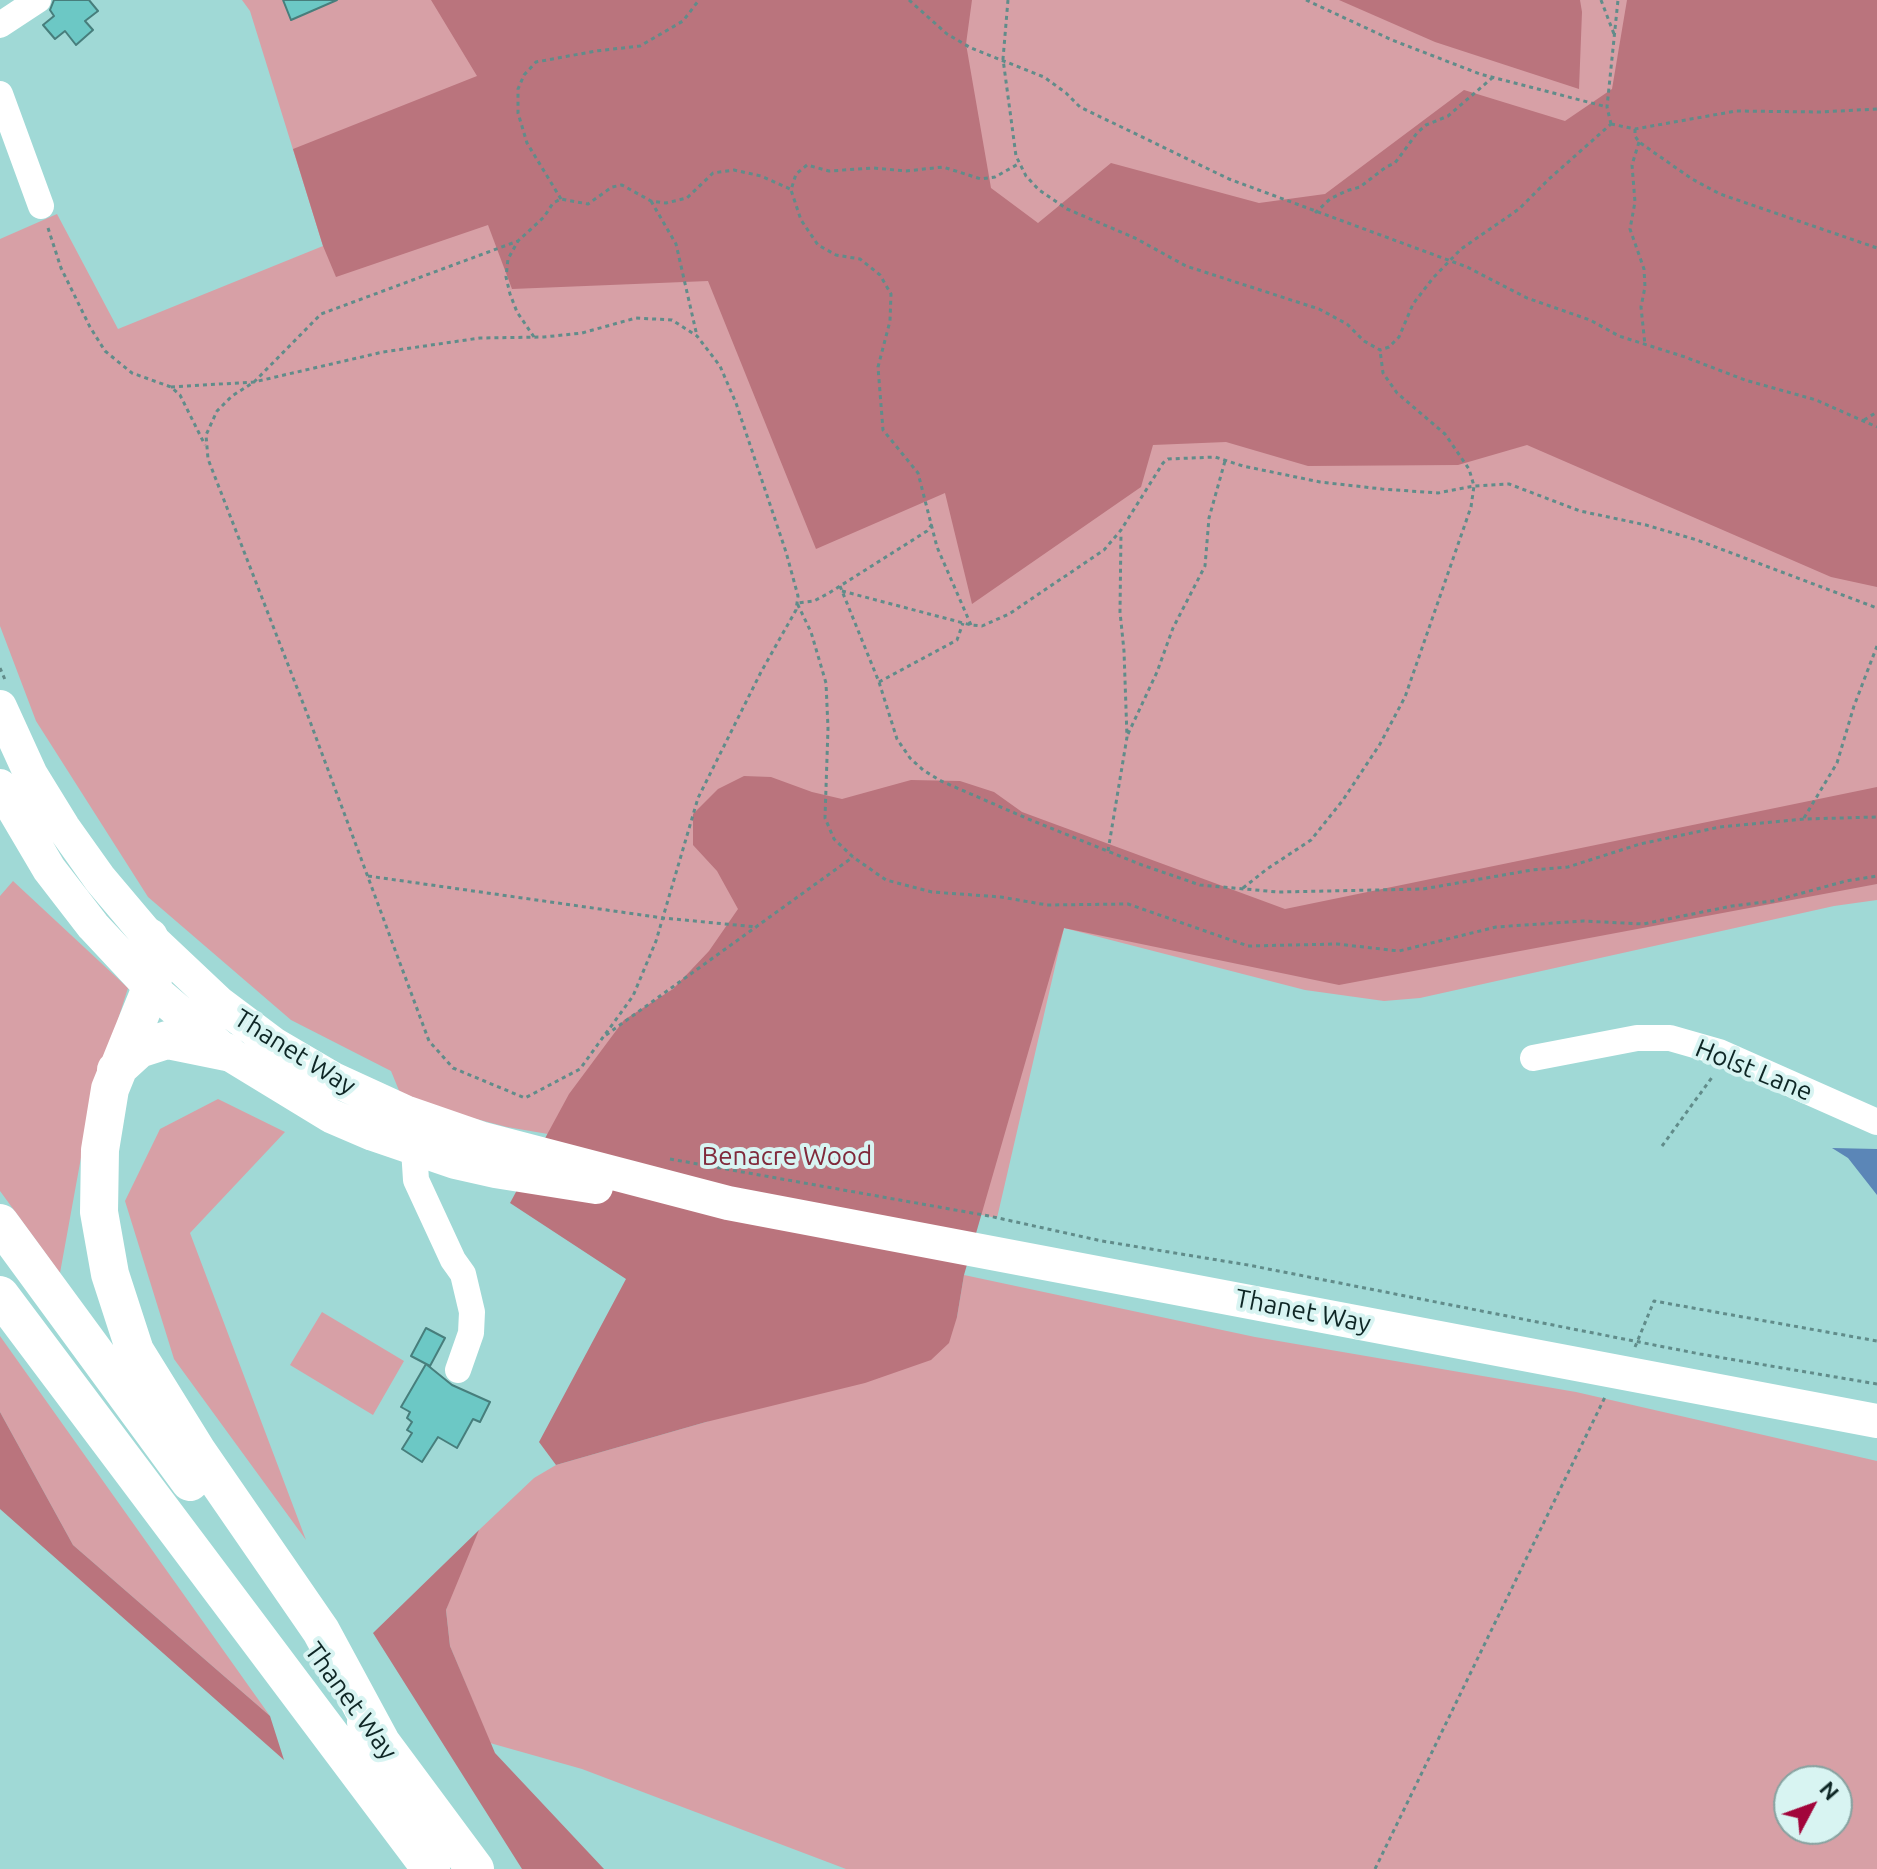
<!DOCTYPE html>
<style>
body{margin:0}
#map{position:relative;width:1877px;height:1869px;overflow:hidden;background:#a0d9d6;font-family:Ubuntu,sans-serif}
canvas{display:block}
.north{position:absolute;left:1773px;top:1765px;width:80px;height:80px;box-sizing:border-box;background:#d8f4f2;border:2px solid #87a2a0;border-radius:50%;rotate:49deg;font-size:22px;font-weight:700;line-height:32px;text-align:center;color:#0e2625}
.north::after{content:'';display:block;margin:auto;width:28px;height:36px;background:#a2053b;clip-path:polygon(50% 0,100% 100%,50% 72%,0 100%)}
</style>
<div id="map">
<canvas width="1877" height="1869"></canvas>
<div class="north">N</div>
</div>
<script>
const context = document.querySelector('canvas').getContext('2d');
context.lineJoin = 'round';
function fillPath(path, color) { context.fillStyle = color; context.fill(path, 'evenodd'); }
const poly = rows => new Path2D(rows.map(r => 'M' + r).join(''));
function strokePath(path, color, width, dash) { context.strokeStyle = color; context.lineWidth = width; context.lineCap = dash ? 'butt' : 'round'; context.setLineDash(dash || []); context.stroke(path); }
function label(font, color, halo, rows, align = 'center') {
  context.font = font + ' Ubuntu,sans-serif'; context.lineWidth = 8; context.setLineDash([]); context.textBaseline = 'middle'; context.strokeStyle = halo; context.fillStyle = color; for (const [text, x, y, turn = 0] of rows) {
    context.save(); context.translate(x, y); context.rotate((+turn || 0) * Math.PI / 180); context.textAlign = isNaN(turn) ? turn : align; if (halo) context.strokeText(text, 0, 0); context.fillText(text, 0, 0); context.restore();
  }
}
fillPath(poly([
 [242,0,283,0,291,19,310,0,1877,0,1877,900,1834,906,1420,998,1384,1001,1305,990,1064,928,997,1218,729,1165,507,1127,457,1114,400,1093,391,1071,291,1020,148,897,36,721,0,626,0,239,57,214,118,329,323,246,250,11],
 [13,881,128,988,90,1108,60,1273,0,1191,0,896],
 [218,1099,285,1132,190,1233,306,1540,174,1359,125,1201,160,1129],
 [964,1275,1255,1337,1576,1392,1877,1461,1877,1869,846,1869,582,1769,490,1743,450,1646,446,1610,461,1565,479,1530,534,1478,556,1465,706,1422,957,1317],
 [1789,1781,1837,1781,1837,1829,1789,1829],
 [322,1312,404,1361,373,1415,290,1365],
 [0,1336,270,1716,73,1545,0,1412]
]), '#d7a0a6');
fillPath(poly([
 [431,0,972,0,966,44,991,188,1038,223,1111,163,1259,203,1325,194,1464,90,1565,121,1612,89,1627,0,1877,0,1877,587,1831,577,1527,445,1458,465,1308,466,1226,442,1153,445,1141,487,972,604,945,493,816,549,708,281,512,289,488,225,336,277,323,246,293,149,477,76],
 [1339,0,1580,0,1582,12,1579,89,1435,42],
 [744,776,771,777,812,792,842,799,911,780,960,781,994,792,1022,812,1285,909,1877,787,1877,884,1339,985,1064,928,964,1275,957,1317,949,1343,931,1360,865,1383,706,1422,556,1465,539,1442,626,1279,510,1203,569,1094,624,1020,673,989,709,951,738,909,717,871,693,845,693,814,718,789],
 [0,1412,73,1545,270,1716,284,1760,0,1509],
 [479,1530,446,1610,450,1646,495,1753,604,1869,522,1869,373,1633]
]), '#ba747d');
fillPath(poly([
 [1832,1148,1877,1149,1877,1195,1848,1158]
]), '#5b86b7');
const building = poly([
 [54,0,89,0,98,11,85,21,93,30,76,45,65,31,55,39,43,25,54,16,50,10,54,0],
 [283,0,337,0,291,20,283,0],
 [426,1328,445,1338,430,1366,411,1356,426,1328],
 [426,1364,452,1385,490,1402,480,1422,473,1419,457,1448,438,1437,422,1462,402,1449,412,1433,407,1430,412,1422,407,1418,410,1412,401,1407,426,1364]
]);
fillPath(building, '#6cc8c5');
strokePath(building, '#477e7c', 2);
strokePath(poly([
 [909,0,947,34,971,48,1044,77,1066,93,1080,107,1229,179,1467,267,1527,298,1590,320,1619,336,1685,357,1745,380,1816,400,1877,427],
 [1008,0,1003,59,1016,156,1026,176,1039,190,1067,209,1135,238,1186,266,1319,309,1347,324,1364,341,1380,350,1389,347,1399,337,1413,304,1433,278,1461,249,1519,209,1549,179,1611,124],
 [1306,0,1392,40,1480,74,1607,107],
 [1601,0,1614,34],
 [1611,124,1635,129,1736,111,1820,112,1877,109],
 [1611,124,1607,107,1618,0],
 [1635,129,1635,136,1639,142,1692,179,1720,194,1877,248],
 [1639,142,1632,165,1635,202,1630,229,1644,269,1645,287,1641,307,1645,345],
 [561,199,527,143,518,113,518,89,524,75,536,62,596,51,640,46,683,21,699,0],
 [651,201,676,244,697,336],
 [1315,213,1330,199,1346,191,1360,187,1386,167,1395,163,1417,133,1426,125,1448,116,1492,78],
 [48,228,61,268,90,327,105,351,132,373,171,387,180,395,205,445],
 [534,337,517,312,510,294,506,277,508,259,518,241,544,217,553,203,561,199,588,204,612,187,622,185,651,201,666,203,687,198,713,173,734,170,761,176,790,189],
 [171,387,254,382,383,352,480,338,544,337,582,333,636,318,672,320,697,336,720,366,736,403,786,552,798,596,796,610,761,672,698,798,656,941,633,996,580,1069,525,1098,453,1068,429,1041,308,716,208,459,206,435,217,411,232,396,254,382,321,314,518,241],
 [1864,420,1877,412],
 [932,524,927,531,829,593,814,601,797,603,811,632,826,683,828,728,825,818,834,839,853,857,886,880,932,892,1001,897,1047,905,1128,904,1248,946,1337,944,1399,951,1496,927,1583,921,1643,924,1732,906,1773,901,1846,881,1877,876],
 [840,586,879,682,897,739,910,758,923,770,941,781,1026,818,1142,865,1200,885,1278,892,1423,889,1532,870,1568,867,1640,844,1720,827,1804,819,1877,817],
 [842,591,971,625,982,626,1009,614,1104,550,1121,530,1163,463,1168,459,1215,457,1243,466,1320,482,1382,489,1438,493,1474,486,1509,484,1580,511,1646,525,1697,540,1877,608],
 [971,625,937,547,918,473,883,430,878,367,890,321,891,294,880,275,860,259,836,255,818,245,801,220,791,190,796,174,807,165,829,171,874,168,906,171,943,167,981,179,995,177,1020,163],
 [0,668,6,682],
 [879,682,957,640,963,623],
 [1128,734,1157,672,1173,628,1205,566,1209,518,1225,461],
 [1804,818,1837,763,1854,706,1877,646],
 [1108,851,1127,737,1124,651,1120,612,1121,533],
 [368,876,663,918,757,927],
 [1243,888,1267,869,1311,840,1343,800,1380,744,1405,697,1471,507,1474,486,1469,469,1445,434,1397,393,1383,373,1380,350],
 [606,1035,853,857],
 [1662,1146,1713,1076],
 [670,1159,989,1216,1102,1241,1248,1265,1700,1354,1877,1384],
 [1635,1347,1654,1301,1877,1341],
 [1375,1869,1606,1395]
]), '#618c8a', 3, [4, 4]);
strokePath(poly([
 [0,25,38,0],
 [0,94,41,206],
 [1533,1058,1637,1038,1670,1038,1719,1052,1877,1122],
 [414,1149,416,1180,453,1260,463,1274,472,1312,471,1333,458,1370]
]), '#fff', 26);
strokePath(poly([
 [0,707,31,775,63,827,100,879,149,937,219,1003,275,1045,333,1079,405,1112,483,1139,728,1203,1877,1421],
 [0,786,49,869,93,926,151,988,226,1052,331,1116,373,1134,455,1162,495,1171,596,1187]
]), '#fff', 34);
strokePath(poly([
 [149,937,155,970,151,988,110,1089,100,1150,99,1212,110,1274,135,1351,197,1451,321,1631,381,1742],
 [116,1070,139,1049,167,1040,226,1052],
 [0,1223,190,1482],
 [0,1295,431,1869],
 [366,1722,475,1869]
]), '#fff', 38);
label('26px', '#0e2625', '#d8f4f2', [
 ["Thanet Way",295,1052,32],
 ["Holst Lane",1754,1070,22],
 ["Thanet Way",1303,1311,11],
 ["Thanet Way",351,1701,54]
]);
label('26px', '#802a3b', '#d8f4f2', [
 ["Benacre Wood",787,1156]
]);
</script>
